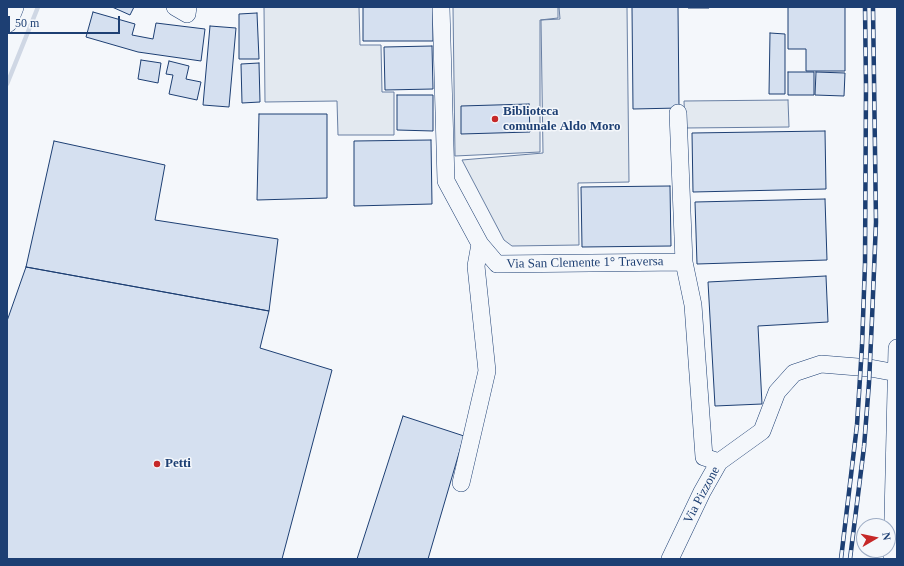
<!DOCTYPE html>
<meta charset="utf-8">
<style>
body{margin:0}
#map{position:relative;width:904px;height:566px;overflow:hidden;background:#f4f7fb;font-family:Georgia,serif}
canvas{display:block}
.frame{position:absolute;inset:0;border:8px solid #1d3f73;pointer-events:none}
.north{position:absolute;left:856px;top:518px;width:40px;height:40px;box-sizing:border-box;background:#f4f7fb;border:1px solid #9eadc5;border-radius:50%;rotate:81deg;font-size:11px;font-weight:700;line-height:16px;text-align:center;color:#1d3f73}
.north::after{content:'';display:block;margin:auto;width:14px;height:18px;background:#c62828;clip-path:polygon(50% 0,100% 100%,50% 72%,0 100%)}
.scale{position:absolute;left:8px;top:16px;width:112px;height:18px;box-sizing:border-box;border:2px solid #1d3f73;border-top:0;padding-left:5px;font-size:12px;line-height:14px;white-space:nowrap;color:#1d3f73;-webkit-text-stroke:3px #f4f7fb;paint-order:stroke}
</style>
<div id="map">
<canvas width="904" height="566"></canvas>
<div class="frame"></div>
<div class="north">N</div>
<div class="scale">50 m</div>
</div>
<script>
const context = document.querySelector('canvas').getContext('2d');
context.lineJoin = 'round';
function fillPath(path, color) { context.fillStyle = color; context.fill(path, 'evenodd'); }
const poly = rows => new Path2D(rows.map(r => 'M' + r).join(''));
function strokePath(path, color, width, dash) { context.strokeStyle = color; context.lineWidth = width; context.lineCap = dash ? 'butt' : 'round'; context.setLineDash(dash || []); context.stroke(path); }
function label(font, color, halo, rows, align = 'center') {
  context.font = font + ' Georgia,serif'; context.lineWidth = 3; context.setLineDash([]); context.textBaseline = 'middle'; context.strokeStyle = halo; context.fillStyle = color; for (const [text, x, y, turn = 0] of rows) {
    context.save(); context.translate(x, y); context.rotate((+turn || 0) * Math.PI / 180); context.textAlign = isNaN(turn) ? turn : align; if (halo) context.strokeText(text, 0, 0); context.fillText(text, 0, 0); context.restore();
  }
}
const green = poly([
 [264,7,359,7,360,45,381,45,382,92,394,92,394,135,338,135,337,101,265,102,264,7],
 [453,7,558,7,558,18,540,20,540,152,455,156,453,7],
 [559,7,627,7,629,182,578,183,579,245,512,246,504,240,462,160,543,153,541,20,560,19,559,7],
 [788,100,789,127,685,128,684,101,788,100]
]);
fillPath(green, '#e3e9f0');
strokePath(green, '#687fa3', 1);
strokePath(poly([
 [7,84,38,7]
]), '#cfd7e4', 4.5);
const building = poly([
 [112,7,134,7,130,15,112,7],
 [363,7,433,7,433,41,363,41,363,7],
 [632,7,678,7,679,108,633,109,632,7],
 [687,7,709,7,709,8,688,8,687,7],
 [788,7,845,7,845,71,806,71,806,49,788,49,788,7],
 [93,12,135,24,132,35,153,39,156,23,205,29,201,61,138,52,86,37,93,12],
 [257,13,259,59,239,59,239,14,257,13],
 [210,26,236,28,229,107,203,105,210,26],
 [770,33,785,34,785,94,769,94,770,33],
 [432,46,433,89,385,90,384,47,432,46],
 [141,60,161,63,158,83,138,79,141,60],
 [169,61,189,66,186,79,201,82,197,100,169,94,173,75,166,74,169,61],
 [259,63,260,102,242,103,241,64,259,63],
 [788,72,814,72,814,95,788,95,788,72],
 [816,72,845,73,844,96,815,95,816,72],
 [397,95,433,95,433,131,397,130,397,95],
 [529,104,530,132,461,134,461,106,529,104],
 [259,114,327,114,327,198,257,200,259,114],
 [825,131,826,189,693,192,692,133,825,131],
 [431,140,432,204,354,206,354,141,431,140],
 [54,141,165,165,155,220,278,239,269,311,26,267,54,141],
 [670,186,671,246,582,247,581,187,670,186],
 [825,199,827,260,697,264,695,202,825,199],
 [26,267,269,311,260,348,332,370,282,559,7,559,7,321,26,267],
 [826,276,828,322,758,326,762,404,715,406,708,282,826,276],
 [403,416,464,436,428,559,357,559,403,416]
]);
fillPath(building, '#d5e0f0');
strokePath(building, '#1d3f73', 1);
const minor = poly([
 [175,7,187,14,188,7],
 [441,7,446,181,480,244,497,264,684,262,693,305,704,457,719,462],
 [678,113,684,262],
 [461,483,487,371,476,266,480,244],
 [670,559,702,492,719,462,762,431,777,392,794,373,821,364,870,368,897,373],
 [892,559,897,348]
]);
const major = poly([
 [7,22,13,7]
]);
strokePath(minor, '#1d3f73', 18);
strokePath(major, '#1d3f73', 22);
strokePath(minor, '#f4f7fb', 17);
strokePath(major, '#f4f7fb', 21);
const rail = poly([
 [841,559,857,425,862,346,865,264,866,87,865,7],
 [850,559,864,447,869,383,872,319,876,222,873,7]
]);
strokePath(rail, '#1d3f73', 4.5);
strokePath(rail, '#f4f7fb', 3, [9]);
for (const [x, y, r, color] of [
 [495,119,4,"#c62828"],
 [157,464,4,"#c62828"]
]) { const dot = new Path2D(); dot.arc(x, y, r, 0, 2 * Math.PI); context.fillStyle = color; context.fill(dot); strokePath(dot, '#f4f7fb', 1.5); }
label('bold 13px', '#1d3f73', '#f4f7fb', [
 ["Biblioteca",503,112],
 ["comunale Aldo Moro",503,127],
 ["Petti",165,464]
], 'left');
label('13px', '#1d3f73', '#f4f7fb', [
 ["Via San Clemente 1° Traversa",585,263,-1],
 ["Via Pizzone",702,495,-62]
]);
</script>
